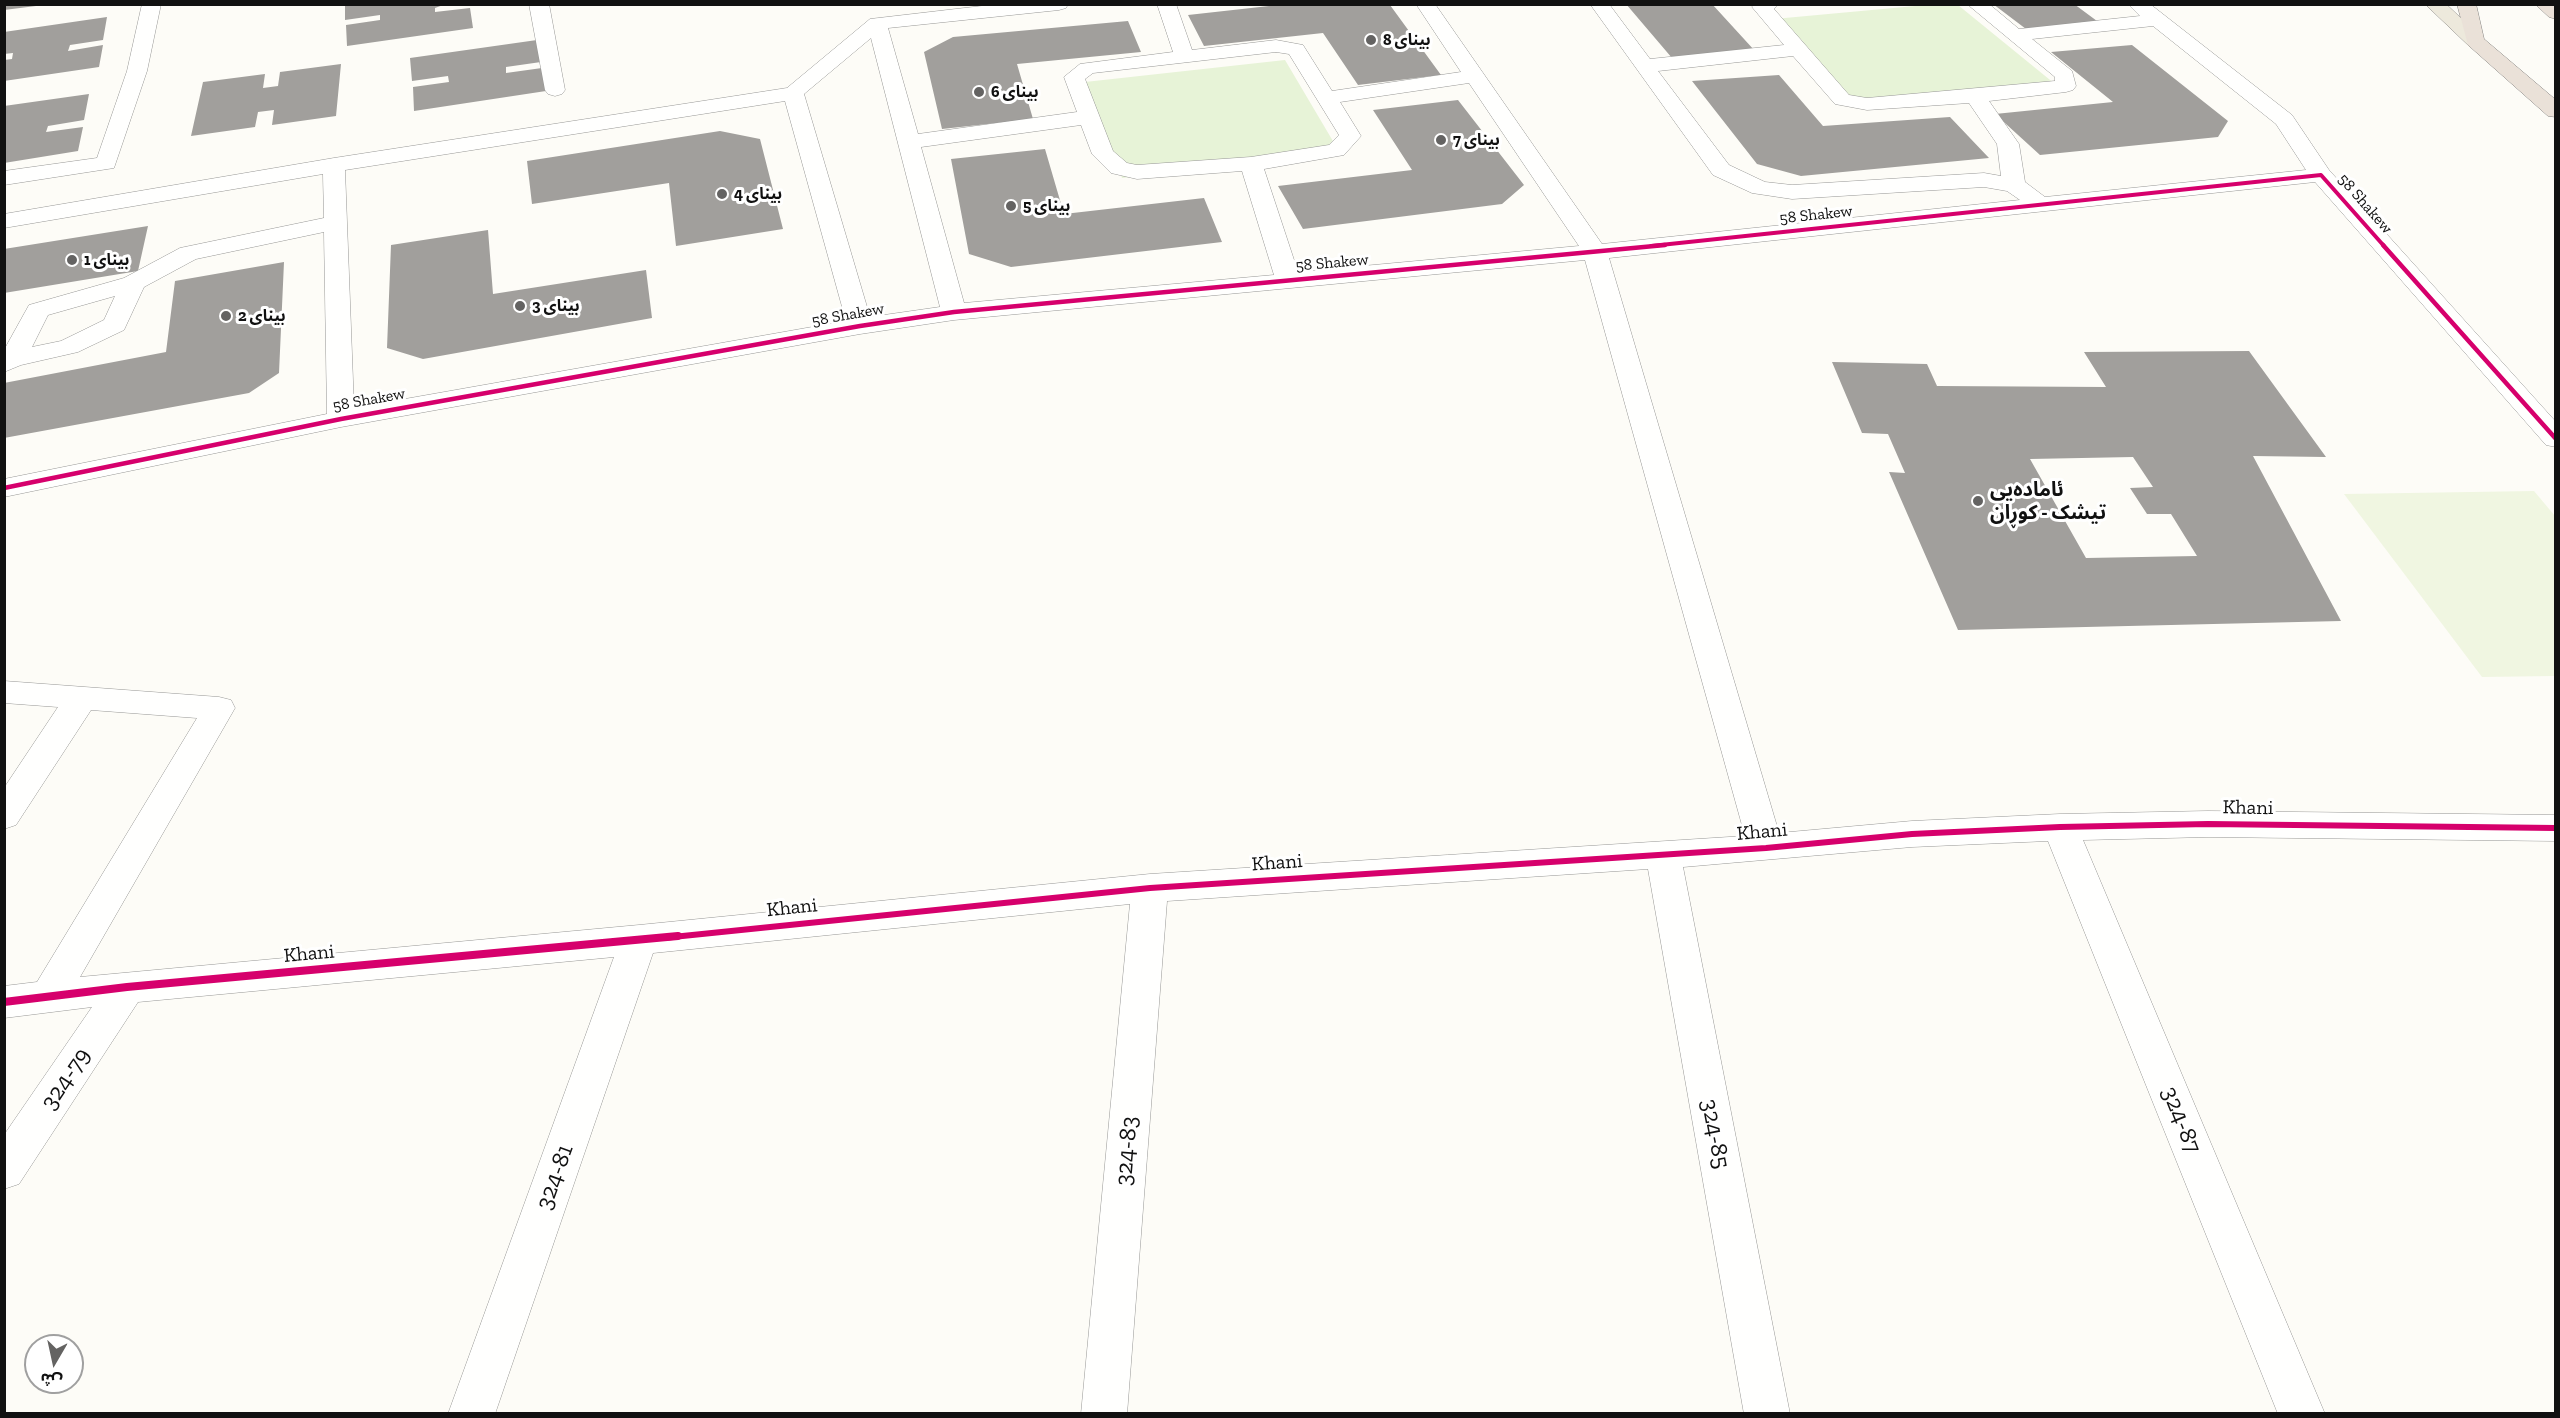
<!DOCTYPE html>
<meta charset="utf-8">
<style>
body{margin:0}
#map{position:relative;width:2560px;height:1418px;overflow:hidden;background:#fdfcf7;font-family:"Zilla Slab","Noto Sans Arabic",serif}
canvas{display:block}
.frame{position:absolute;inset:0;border:6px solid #111;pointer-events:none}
.north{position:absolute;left:24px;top:1334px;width:60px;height:60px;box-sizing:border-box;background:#fff;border:2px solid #a0a0a0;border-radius:50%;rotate:189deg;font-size:16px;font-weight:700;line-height:24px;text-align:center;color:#111}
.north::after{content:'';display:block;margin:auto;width:21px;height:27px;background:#646362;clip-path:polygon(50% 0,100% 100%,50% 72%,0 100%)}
</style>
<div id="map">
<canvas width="2560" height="1418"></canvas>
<div class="frame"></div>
<div class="north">ش</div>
</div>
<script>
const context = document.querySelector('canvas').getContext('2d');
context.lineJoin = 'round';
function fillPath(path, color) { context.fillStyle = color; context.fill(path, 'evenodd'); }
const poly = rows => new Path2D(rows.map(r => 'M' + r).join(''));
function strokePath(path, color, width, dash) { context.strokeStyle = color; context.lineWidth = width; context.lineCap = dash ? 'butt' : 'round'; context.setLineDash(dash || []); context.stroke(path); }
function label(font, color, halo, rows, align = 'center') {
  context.font = font + ' "Zilla Slab","Noto Sans Arabic",serif'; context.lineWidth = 6; context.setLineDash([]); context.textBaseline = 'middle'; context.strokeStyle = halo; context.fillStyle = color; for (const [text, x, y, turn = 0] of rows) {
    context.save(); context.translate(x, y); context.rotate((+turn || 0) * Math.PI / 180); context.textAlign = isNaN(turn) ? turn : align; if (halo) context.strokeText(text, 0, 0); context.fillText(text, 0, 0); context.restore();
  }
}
fillPath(poly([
 [1926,5,1958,5,2055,84,1857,103,1774,19],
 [1285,60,1340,153,1122,178,1085,82]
]), '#e7f3d7');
fillPath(poly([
 [2534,491,2555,516,2555,676,2482,677,2344,494]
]), '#f0f6e1');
fillPath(poly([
 [4,4,36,4,36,6,4,10],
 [345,4,446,4,435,8,435,12,470,8,473,28,347,46,346,25,380,20,380,15,345,20],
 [1287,4,1390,5,1441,75,1358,85,1323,33,1204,46,1188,15],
 [1626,4,1712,4,1755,51,1672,58],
 [1993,4,2074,4,2097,21,2026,29],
 [107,17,103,40,70,45,68,51,103,45,99,67,4,81,4,60,12,59,13,53,4,54,4,32],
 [1128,21,1141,52,1017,64,1033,119,942,129,924,52,953,37],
 [537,40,541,62,506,67,506,73,542,68,546,91,414,111,413,87,449,82,448,76,412,81,410,58],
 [2132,45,2228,121,2218,137,2040,155,1995,114,2113,102,2051,52],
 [341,64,336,116,272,125,274,110,258,112,255,127,191,136,203,82,265,74,263,88,278,86,280,72],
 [1779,75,1823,126,1950,117,1989,158,1801,176,1757,164,1692,81],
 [89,94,84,120,48,126,46,132,83,127,78,151,4,163,4,106],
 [1458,100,1524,185,1502,204,1303,229,1278,186,1412,170,1373,110],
 [720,131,760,139,783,229,676,246,669,183,532,204,527,161],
 [1045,149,1064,214,1204,198,1222,242,1011,267,969,254,951,159],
 [148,226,138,271,4,293,4,249],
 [488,230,493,294,646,270,652,318,423,359,387,348,391,245],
 [284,262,279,373,249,393,4,438,4,383,166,352,175,281],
 [2249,351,2326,457,2253,456,2341,621,1958,630,1889,472,1905,473,1888,434,1862,433,1832,362,1927,364,1937,386,2106,387,2084,352],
 [2133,457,2153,487,2130,488,2147,514,2171,514,2197,556,2086,558,2030,459]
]), '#a19f9c');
const minor = poly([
 [142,4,161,4,147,71,114,168,4,185,4,171,97,158,127,71,142,4],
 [529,4,549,4,565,90,562,94,555,96,548,94,545,90,529,4],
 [999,4,1068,4,1066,8,1059,10,888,28,918,134,1077,112,1064,77,1080,64,1173,52,1157,4,1176,4,1192,50,1276,40,1303,45,1332,91,1461,72,1416,4,1435,4,1602,244,2020,200,2007,191,1984,187,1792,199,1752,193,1713,175,1590,4,1609,4,1650,59,1784,45,1752,7,1754,4,1778,4,1774,9,1849,95,1867,98,2055,81,2055,77,1967,4,1989,4,2019,29,2140,16,2128,4,2150,4,2292,115,2329,170,2556,422,2556,447,2546,445,2315,182,1609,258,1779,833,1912,821,2060,814,2208,811,2556,815,2556,841,2208,837,2083,840,2325,1414,2278,1414,2048,841,1912,847,1683,867,1790,1414,1744,1414,1648,869,1167,901,1127,1414,1081,1414,1130,904,653,953,495,1414,448,1414,614,957,138,1002,19,1184,4,1189,4,1135,92,1007,4,1018,4,986,37,982,197,718,91,710,16,825,4,829,4,788,58,707,4,703,4,681,219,697,231,700,235,708,80,977,639,925,1150,874,1745,836,1585,260,954,320,860,334,341,427,4,497,4,479,327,414,324,232,196,259,144,287,124,330,78,352,21,365,4,372,4,350,29,305,124,278,180,248,324,218,323,174,4,228,4,214,334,158,787,88,870,19,999,4],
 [2153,26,2276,124,2306,170,2045,197,2025,182,2019,144,1989,101,2066,92,2073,90,2076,86,2072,71,2032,39,2153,26],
 [871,38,940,307,870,317,804,94,871,38],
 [1276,52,1289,54,1339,135,1329,145,1251,157,1137,165,1127,163,1113,151,1085,79,1093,73,1276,52],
 [1793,56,1835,104,1867,110,1969,103,1997,144,2001,176,1984,173,1792,185,1765,182,1729,165,1658,71,1793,56],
 [1469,83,1579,246,1298,272,1264,169,1344,155,1361,136,1340,102,1469,83],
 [785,101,846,321,354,408,345,170,785,101],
 [1081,125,1092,154,1111,173,1137,179,1242,171,1274,275,964,303,921,147,1081,125],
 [115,296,104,320,61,341,32,347,48,315,115,296]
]);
const major = poly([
 [2425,4,2446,4,2485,41,2482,45,2475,47,2468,45,2425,4]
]);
const highway = poly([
 [2457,4,2476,4,2484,39,2556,100,2556,117,2548,116,2468,45,2457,4],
 [2535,4,2556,4,2556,19,2549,17,2535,4]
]);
strokePath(minor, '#979795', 1);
strokePath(major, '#858482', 1);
strokePath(highway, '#858482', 1);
fillPath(minor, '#fffffe');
fillPath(major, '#ede9dc');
fillPath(highway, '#eae1d8');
strokePath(poly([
 [1651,246,2321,175,2384,246]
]), '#d6006c', 4);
strokePath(poly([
 [2383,245,2556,439],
 [4,488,341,419,860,326,954,312,1665,245]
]), '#d6006c', 4.5);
strokePath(poly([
 [663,938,1150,888,1766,848,1912,834,2060,827,2208,824,2556,828]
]), '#d6006c', 6);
strokePath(poly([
 [4,1002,127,987,678,936]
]), '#d6006c', 8);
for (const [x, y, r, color] of [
 [1371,40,6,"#646362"],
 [979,92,6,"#646362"],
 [1441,140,6,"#646362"],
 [722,194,6,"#646362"],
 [1011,206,6,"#646362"],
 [72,260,6,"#646362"],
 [520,306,6,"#646362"],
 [226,316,6,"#646362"],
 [1978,501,6,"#646362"]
]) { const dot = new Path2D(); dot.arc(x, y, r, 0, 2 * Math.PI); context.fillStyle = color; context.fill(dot); strokePath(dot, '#fff', 2); }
label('bold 16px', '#111', '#fff', [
 ["بيناى 8",1383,40],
 ["بيناى 6",991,92],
 ["بيناى 7",1453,140],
 ["بيناى 4",734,194],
 ["بيناى 5",1023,206],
 ["بيناى 1",84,260],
 ["بيناى 3",532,306],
 ["بيناى 2",238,316]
], 'left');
label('16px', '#111', '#fff', [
 ["58 Shakew",2365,204,49],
 ["58 Shakew",1816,215,-6],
 ["58 Shakew",1332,263,-5],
 ["58 Shakew",848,315,-10],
 ["58 Shakew",369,400,-10]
]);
label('bold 20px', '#111', '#fff', [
 ["ئامادەیی",1990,490],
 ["تیشک - کوڕان",1990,513]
], 'left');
label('20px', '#111', '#fff', [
 ["Khani",2248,808,1],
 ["Khani",1762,832,-5],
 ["Khani",1277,863,-4],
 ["Khani",792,908,-6],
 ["Khani",309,954,-5]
]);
label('24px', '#111', '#fff', [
 ["324-79",66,1079,-56],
 ["324-87",2181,1120,68],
 ["324-85",1715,1134,79],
 ["324-83",1127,1151,-85],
 ["324-81",555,1177,-70]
]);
</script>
